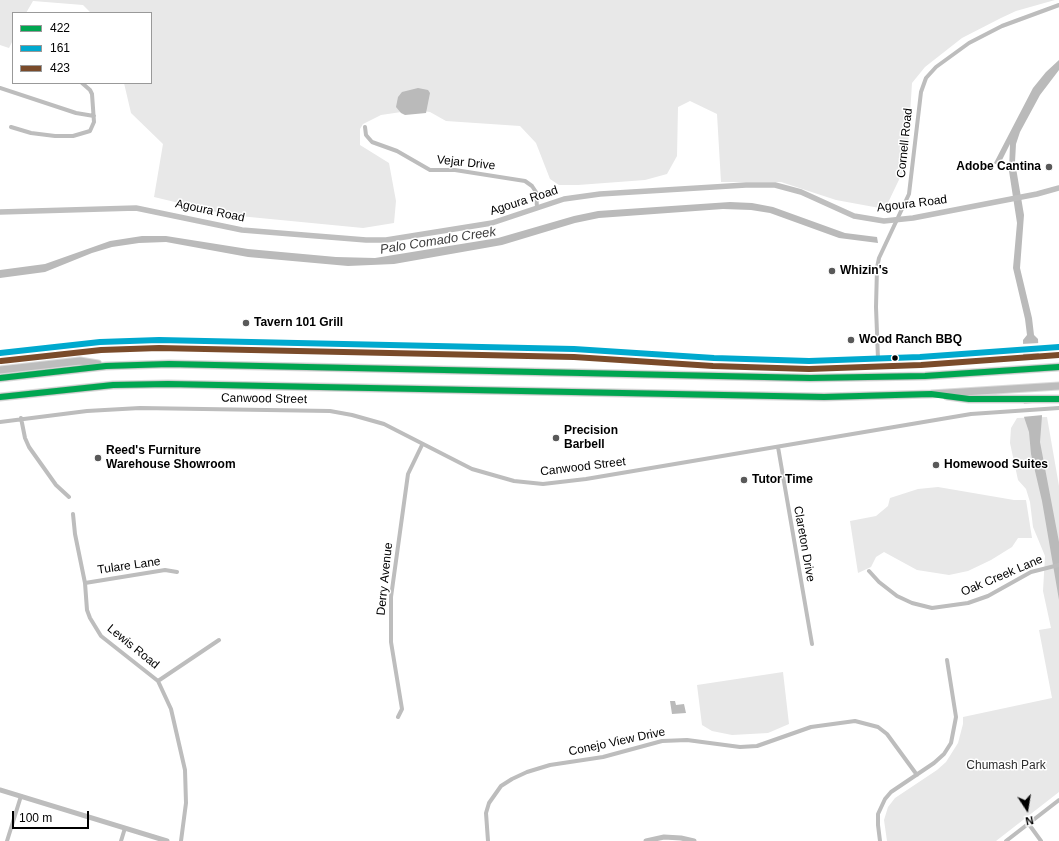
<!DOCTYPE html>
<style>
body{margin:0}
#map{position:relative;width:1059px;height:841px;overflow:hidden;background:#fff;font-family:Helvetica,sans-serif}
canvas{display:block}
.legend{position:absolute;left:12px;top:12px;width:140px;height:72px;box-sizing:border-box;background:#fff;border:1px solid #999;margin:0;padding:5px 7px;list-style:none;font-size:12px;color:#000}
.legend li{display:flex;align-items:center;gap:8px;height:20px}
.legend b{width:20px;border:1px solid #999}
.north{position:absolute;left:1007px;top:789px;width:40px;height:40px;-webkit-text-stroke:3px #fff;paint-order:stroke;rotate:168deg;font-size:11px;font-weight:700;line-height:16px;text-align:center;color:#000}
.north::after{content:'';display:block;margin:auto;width:14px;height:18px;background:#000;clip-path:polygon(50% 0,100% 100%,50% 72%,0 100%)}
.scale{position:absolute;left:12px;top:811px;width:77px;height:18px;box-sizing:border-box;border:2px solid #000;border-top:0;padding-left:5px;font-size:12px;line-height:14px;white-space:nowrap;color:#000;-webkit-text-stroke:3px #fff;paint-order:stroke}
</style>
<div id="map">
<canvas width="1059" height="841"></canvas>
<ul class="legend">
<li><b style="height:5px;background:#00a651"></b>422</li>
<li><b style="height:5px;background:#00a9ce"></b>161</li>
<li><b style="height:5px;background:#7a4b2a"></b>423</li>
</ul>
<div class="north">N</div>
<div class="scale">100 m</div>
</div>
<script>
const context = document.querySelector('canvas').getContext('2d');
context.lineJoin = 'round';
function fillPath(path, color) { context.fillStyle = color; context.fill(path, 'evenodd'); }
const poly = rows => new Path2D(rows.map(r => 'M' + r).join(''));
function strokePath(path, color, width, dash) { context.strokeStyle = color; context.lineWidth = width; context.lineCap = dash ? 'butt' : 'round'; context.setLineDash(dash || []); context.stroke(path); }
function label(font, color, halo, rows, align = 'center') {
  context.font = font + ' Helvetica,sans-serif'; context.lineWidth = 3; context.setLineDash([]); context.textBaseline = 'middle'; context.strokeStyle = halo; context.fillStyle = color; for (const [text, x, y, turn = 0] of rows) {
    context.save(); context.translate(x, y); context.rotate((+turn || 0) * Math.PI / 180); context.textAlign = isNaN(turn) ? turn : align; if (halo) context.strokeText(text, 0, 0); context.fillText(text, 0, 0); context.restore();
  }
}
fillPath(poly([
 [0,0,1055,0,1016,11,1001,18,962,38,925,67,912,83,907,163,885,209,836,200,781,182,721,182,717,114,690,101,678,107,677,156,667,174,645,180,578,185,559,185,550,179,536,143,520,126,446,121,430,112,415,110,381,115,363,124,360,129,360,145,389,163,396,201,394,223,363,228,229,215,154,197,163,144,131,113,124,83,151,83,151,13,91,13,83,5,33,1,26,13,13,13,13,40,9,48,0,45],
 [1047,417,1059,486,1059,792,996,841,887,841,884,820,888,807,895,798,937,770,946,762,958,743,963,724,963,717,1052,698,1039,630,1051,628,1043,591,1045,556,1033,527,1030,502,1026,489,1018,480,1010,443,1011,428,1017,418],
 [938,487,1014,500,1026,500,1032,538,1018,538,1012,547,991,560,968,571,949,575,917,570,884,552,876,557,871,567,858,573,850,521,876,516,888,506,890,498,918,489],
 [783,672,789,724,768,733,732,735,712,731,702,725,697,685]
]), '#e8e8e8');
fillPath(poly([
 [1059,60,1059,70,1040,95,1020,132,1016,144,1015,162,1024,215,1020,268,1032,318,1034,335,1038,339,1042,416,1040,442,1059,542,1059,600,1042,501,1031,454,1029,432,1024,417,1023,340,1027,335,1025,319,1013,268,1017,223,1009,171,1010,144,999,166,994,163,1033,88,1046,72],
 [418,88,428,90,430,93,426,113,405,115,401,113,396,107,398,97,402,92],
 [730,202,752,203,773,207,845,233,877,237,878,243,839,238,770,213,751,210,723,209,599,218,575,223,502,245,394,264,348,266,248,257,166,242,139,243,112,247,92,253,45,272,0,278,0,270,45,264,110,241,142,236,166,236,248,249,336,257,375,258,498,238,574,216,598,211],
 [670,701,675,701,676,705,684,704,686,713,672,714]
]), '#bababa');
fillPath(poly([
 [1040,343,1040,353,1021,354,1021,344],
 [1040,356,1043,401,1022,401,1021,357],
 [1043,402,1043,415,1022,417,1022,404]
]), '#fff');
const motorway = poly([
 [0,370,80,361,98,364],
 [0,378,106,366,169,364,810,378,925,376,1059,367],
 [947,396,969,399,1059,399],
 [0,397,113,385,168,384,824,397,931,394,1059,386]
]);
strokePath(motorway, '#dbdbdb', 9);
strokePath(poly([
 [0,88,76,113,94,116],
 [11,127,31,133,55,136,73,136,90,131,94,122,92,94,90,90,82,83],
 [365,127,366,135,372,142,397,151,430,170,455,170,525,181,532,186,536,192,537,208],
 [0,353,100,342,159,340,574,349,714,358,809,361,920,357,1059,347],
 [878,359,876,307,877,268,879,258,909,194,921,92,926,78,936,67,969,43,1002,26,1059,5],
 [21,418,25,438,29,447,56,485,69,497],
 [0,422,87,411,140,408,330,411,352,415,384,424,472,469,514,481,543,484,586,479,971,414,1059,408],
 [778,447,812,644],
 [73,514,75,534,85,583,87,610,90,618,101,636,158,681,171,709,185,770,186,803,181,841],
 [869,571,879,582,897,596,912,603,932,608,968,603,988,596,1031,572,1059,565],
 [85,583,165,570,177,572],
 [158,681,219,640],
 [398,717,402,709,391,642,391,597,408,474,422,445],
 [1028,823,1041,841],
 [7,841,21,796],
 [121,841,125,828],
 [488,841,486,813,489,803,501,786,512,779,527,772,550,765,603,757,662,741,687,740,740,747,757,746,811,727,855,721,878,727,887,734,917,775],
 [880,841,878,825,878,814,885,799,891,792,934,763,944,754,951,743,956,717,947,660],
 [1006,841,1059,800]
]), '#bdbdbd', 4);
strokePath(poly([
 [0,790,167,841],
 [646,841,664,837,681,838,694,841]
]), '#bdbdbd', 5);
strokePath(poly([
 [0,212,136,208,242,230,366,240,386,240,492,223,564,199,600,194,746,185,775,185,801,192,854,216,884,221,913,218,1037,194,1059,188]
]), '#bfbfbf', 5.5);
strokePath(motorway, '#bdbdbd', 7);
strokePath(poly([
 [0,378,106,366,169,364,810,378,925,376,1059,367],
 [0,397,113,385,168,384,824,397,931,394,969,399,1059,399]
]), '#00a651', 6);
strokePath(poly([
 [0,353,100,342,159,340,574,349,714,358,809,361,920,357,1059,347]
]), '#00a9ce', 6);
strokePath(poly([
 [1,361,101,350,159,348,574,357,713,366,809,369,921,365,1059,355]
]), '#7a4b2a', 6);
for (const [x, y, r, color] of [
 [1049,167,4,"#595959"],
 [832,271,4,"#595959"],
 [246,323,4,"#595959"],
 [851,340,4,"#595959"],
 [895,358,3.5,"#000"],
 [556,438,4,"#595959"],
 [98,458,4,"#595959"],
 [936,465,4,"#595959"],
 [744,480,4,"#595959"]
]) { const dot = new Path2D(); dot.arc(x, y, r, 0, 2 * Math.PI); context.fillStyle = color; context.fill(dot); strokePath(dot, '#fff', 1.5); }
label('12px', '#000', '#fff', [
 ["Cornell Road",905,143,-84],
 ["Vejar Drive",466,163,6],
 ["Agoura Road",524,201,-18],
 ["Agoura Road",912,204,-7],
 ["Agoura Road",210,211,12],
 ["Canwood Street",264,399,1],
 ["Canwood Street",583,467,-7],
 ["Clareton Drive",804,544,80],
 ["Tulare Lane",129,566,-8],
 ["Oak Creek Lane",1002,576,-23],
 ["Derry Avenue",385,579,-84],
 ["Lewis Road",133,647,39],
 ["Conejo View Drive",617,742,-12]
]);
label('bold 12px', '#000', '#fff', [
 ["Adobe Cantina",1041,167,"right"],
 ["Whizin's",840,271],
 ["Tavern 101 Grill",254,323],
 ["Wood Ranch BBQ",859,340],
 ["Precision",564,431],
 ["Barbell",564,445],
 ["Reed's Furniture",106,451],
 ["Warehouse Showroom",106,465],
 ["Homewood Suites",944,465],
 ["Tutor Time",752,480]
], 'left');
label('12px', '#2d2d2d', '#fff', [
 ["Chumash Park",1006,766]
]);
label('italic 13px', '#3e3e3e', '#fff', [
 ["Palo Comado Creek",438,241,-9]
]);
</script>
